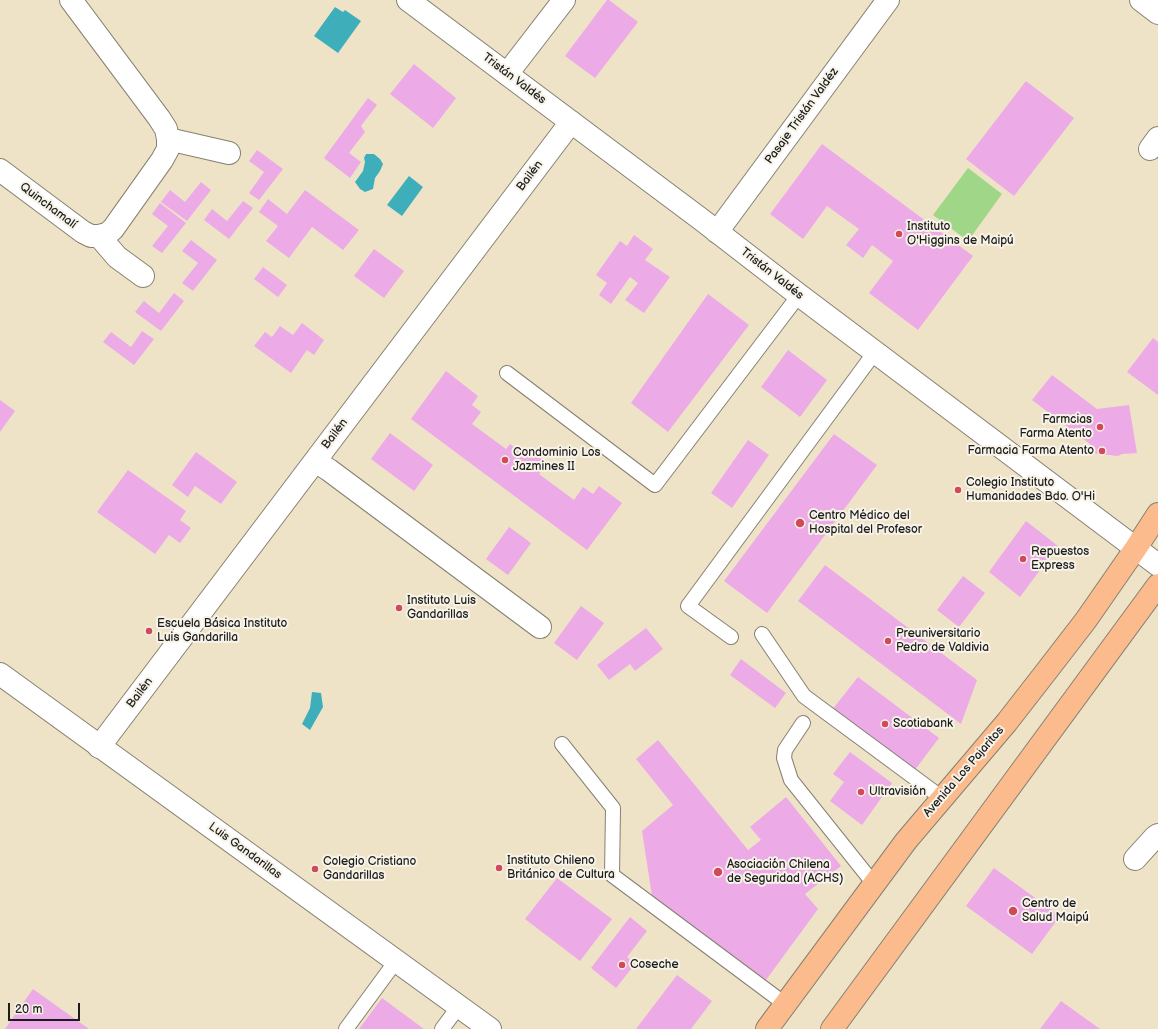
<!DOCTYPE html>
<meta charset="utf-8">
<style>
body{margin:0}
#map{position:relative;width:1158px;height:1029px;overflow:hidden;background:#efe3c7;font-family:"Balsamiq Sans",sans-serif}
canvas{display:block}
.scale{position:absolute;left:8px;top:1003px;width:72px;height:18px;box-sizing:border-box;border:2px solid #1c1c1c;border-top:0;padding-left:5px;font-size:12px;line-height:14px;white-space:nowrap;color:#1c1c1c;-webkit-text-stroke:3px #f7f3e8;paint-order:stroke}
</style>
<div id="map">
<canvas width="1158" height="1029"></canvas>
<div class="scale">20 m</div>
</div>
<script>
const context = document.querySelector('canvas').getContext('2d');
context.lineJoin = 'round';
function fillPath(path, color) { context.fillStyle = color; context.fill(path, 'evenodd'); }
const poly = rows => new Path2D(rows.map(r => 'M' + r).join(''));
function strokePath(path, color, width, dash) { context.strokeStyle = color; context.lineWidth = width; context.lineCap = dash ? 'butt' : 'round'; context.setLineDash(dash || []); context.stroke(path); }
function label(font, color, halo, rows, align = 'center') {
  context.font = font + ' "Balsamiq Sans",sans-serif'; context.lineWidth = 4; context.setLineDash([]); context.textBaseline = 'middle'; context.strokeStyle = halo; context.fillStyle = color; for (const [text, x, y, turn = 0] of rows) {
    context.save(); context.translate(x, y); context.rotate((+turn || 0) * Math.PI / 180); context.textAlign = isNaN(turn) ? turn : align; if (halo) context.strokeText(text, 0, 0); context.fillText(text, 0, 0); context.restore();
  }
}
fillPath(poly([
 [968,168,1002,194,968,241,933,215]
]), '#a0d687');
fillPath(poly([
 [335,7,343,12,345,10,361,21,338,53,314,36],
 [366,154,374,154,380,159,383,164,380,171,375,178,373,189,365,192,360,189,355,182,363,171,365,162,364,158],
 [409,176,423,187,402,216,387,205],
 [312,692,321,693,323,707,310,730,302,724,310,708]
]), '#3eaebb');
fillPath(poly([
 [607,0,609,0,638,22,595,78,565,56],
 [414,64,456,98,433,128,390,94],
 [1026,81,1074,118,1014,196,966,159],
 [368,98,377,105,361,126,365,132,349,153,361,162,350,178,324,158],
 [822,144,973,256,918,330,869,293,893,261,872,245,863,258,846,245,859,229,827,206,803,239,770,214],
 [257,150,283,169,259,200,249,193,264,172,249,161],
 [201,182,211,190,187,221,161,202,170,190,185,202],
 [305,190,359,230,343,250,312,227,289,258,266,241,278,226,259,212,268,199,287,214],
 [243,201,253,208,229,239,204,220,212,209,227,221],
 [160,203,186,223,162,253,152,246,168,226,152,214],
 [634,235,653,249,645,260,670,277,644,313,625,300,638,283,630,277,611,304,599,295,607,283,596,275,620,241,627,246],
 [191,240,217,260,193,291,182,283,198,263,182,251],
 [374,249,404,271,384,298,354,276],
 [263,267,287,285,278,297,254,279],
 [174,293,184,301,161,331,135,312,144,301,159,313],
 [708,294,749,325,668,432,631,403],
 [302,323,324,340,314,355,307,350,291,373,254,346,265,332,272,337,280,326,293,335],
 [142,331,154,339,134,365,103,342,111,332,131,347],
 [1153,338,1158,342,1158,395,1127,372],
 [788,350,827,380,800,417,761,387],
 [446,371,478,396,472,405,481,412,472,424,506,449,510,444,529,458,533,452,547,463,539,474,574,500,583,487,593,494,599,486,622,503,587,550,411,419],
 [1052,375,1097,409,1129,405,1137,453,1122,454,1118,456,1092,453,1090,444,1032,400],
 [0,400,15,411,0,432],
 [390,433,433,465,414,491,371,459],
 [834,434,877,465,767,613,724,581],
 [748,440,769,455,732,508,711,493],
 [196,452,237,482,221,504,195,486,188,497,172,485],
 [128,470,186,511,180,520,191,528,180,543,169,535,155,554,97,512],
 [1026,521,1058,546,1020,597,989,572],
 [509,527,531,543,508,575,486,559],
 [825,565,977,680,961,724,798,601],
 [963,576,985,593,959,627,937,610],
 [581,606,604,623,577,660,554,643],
 [646,628,663,649,635,671,630,664,609,680,597,665],
 [741,659,786,693,775,708,730,675],
 [858,677,939,738,914,771,832,710],
 [658,740,748,850,761,840,750,827,786,797,841,866,805,894,818,909,766,980,652,896,642,831,673,805,636,759],
 [850,752,892,783,862,825,830,801,844,782,833,774],
 [994,868,1060,916,1032,954,966,906],
 [557,878,612,919,580,961,525,919],
 [630,917,647,931,627,957,635,964,616,988,591,968],
 [677,975,712,1001,691,1029,636,1029],
 [33,989,89,1029,5,1029],
 [382,998,424,1029,359,1029],
 [1061,1001,1100,1029,1040,1029]
]), '#ecaae7');
const service = poly([
 [507,373,655,485,799,295],
 [762,634,804,696,942,798],
 [731,637,688,606,875,352],
 [803,723,785,750,784,758,791,780,874,884],
 [562,744,613,808,612,875,785,1004],
 [346,1029,396,961],
 [442,1029,459,1006]
]);
const minor = poly([
 [1141,0,1158,13],
 [507,74,564,0],
 [168,139,229,153],
 [1150,149,1158,138],
 [0,170,83,232,91,236,99,236,107,234,113,229,162,160,168,149,168,139,166,129,159,118,71,0],
 [717,232,888,0],
 [99,236,117,257,143,276],
 [315,461,329,470,540,627],
 [99,747,571,122],
 [1135,859,1155,837,1158,835]
]);
const tertiary = poly([
 [408,0,702,220,799,295,1158,565],
 [0,674,490,1029]
]);
const primary = poly([
 [767,1029,906,841,1007,722,1049,668,1086,620,1136,548,1158,514],
 [832,1029,1158,585]
]);
strokePath(service, '#868072', 16);
strokePath(minor, '#868072', 24);
strokePath(tertiary, '#868072', 24);
strokePath(primary, '#868072', 24);
strokePath(service, '#fff', 14);
strokePath(minor, '#fff', 22);
strokePath(tertiary, '#fff', 22);
strokePath(primary, '#fbbb8d', 22);
for (const [x, y, r, color] of [
 [899,234,4,"#d1495b"],
 [1100,427,4,"#d1495b"],
 [1102,451,4,"#d1495b"],
 [505,460,4,"#d1495b"],
 [958,490,4,"#d1495b"],
 [800,523,5,"#d1495b"],
 [1023,559,4,"#d1495b"],
 [399,608,4,"#d1495b"],
 [149,631,4,"#d1495b"],
 [888,641,4,"#d1495b"],
 [885,724,4,"#d1495b"],
 [861,792,4,"#d1495b"],
 [499,868,4,"#d1495b"],
 [315,869,4,"#d1495b"],
 [718,872,5,"#d1495b"],
 [1013,911,5,"#d1495b"],
 [622,965,4,"#d1495b"]
]) { const dot = new Path2D(); dot.arc(x, y, r, 0, 2 * Math.PI); context.fillStyle = color; context.fill(dot); strokePath(dot, '#f7f3e8', 1.5); }
label('12px', '#1c1c1c', '#f7f3e8', [
 ["Tristán Valdés",514,79,37],
 ["Pasaje Tristán Valdéz",802,116,-54],
 ["Bailén",530,176,-53],
 ["Quinchamalí",48,206,37],
 ["Tristán Valdés",772,274,38],
 ["Bailén",335,434,-53],
 ["Bailén",140,693,-53],
 ["Avenida Los Pajaritos",964,772,-49],
 ["Luis Gandarillas",245,851,36]
]);
label('12px', '#1c1c1c', '#f7f3e8', [
 ["Instituto",907,227],
 ["O'Higgins de Maipú",907,241],
 ["Farmcias",1092,420,"right"],
 ["Farma Atento",1092,434,"right"],
 ["Farmacia Farma Atento",1094,451,"right"],
 ["Condominio Los",513,453],
 ["Jazmines II",513,467],
 ["Colegio Instituto",966,483],
 ["Humanidades Bdo. O'Hi",966,497],
 ["Centro Médico del",809,516],
 ["Hospital del Profesor",809,530],
 ["Repuestos",1031,552],
 ["Express",1031,566],
 ["Instituto Luis",407,601],
 ["Gandarillas",407,615],
 ["Escuela Básica Instituto",157,624],
 ["Luis Gandarilla",157,638],
 ["Preuniversitario",896,634],
 ["Pedro de Valdivia",896,648],
 ["Scotiabank",893,724],
 ["Ultravisión",869,792],
 ["Instituto Chileno",507,861],
 ["Británico de Cultura",507,875],
 ["Colegio Cristiano",323,862],
 ["Gandarillas",323,876],
 ["Asociación Chilena",727,865],
 ["de Seguridad (ACHS)",727,879],
 ["Centro de",1022,904],
 ["Salud Maipú",1022,918],
 ["Coseche",630,965]
], 'left');
</script>
